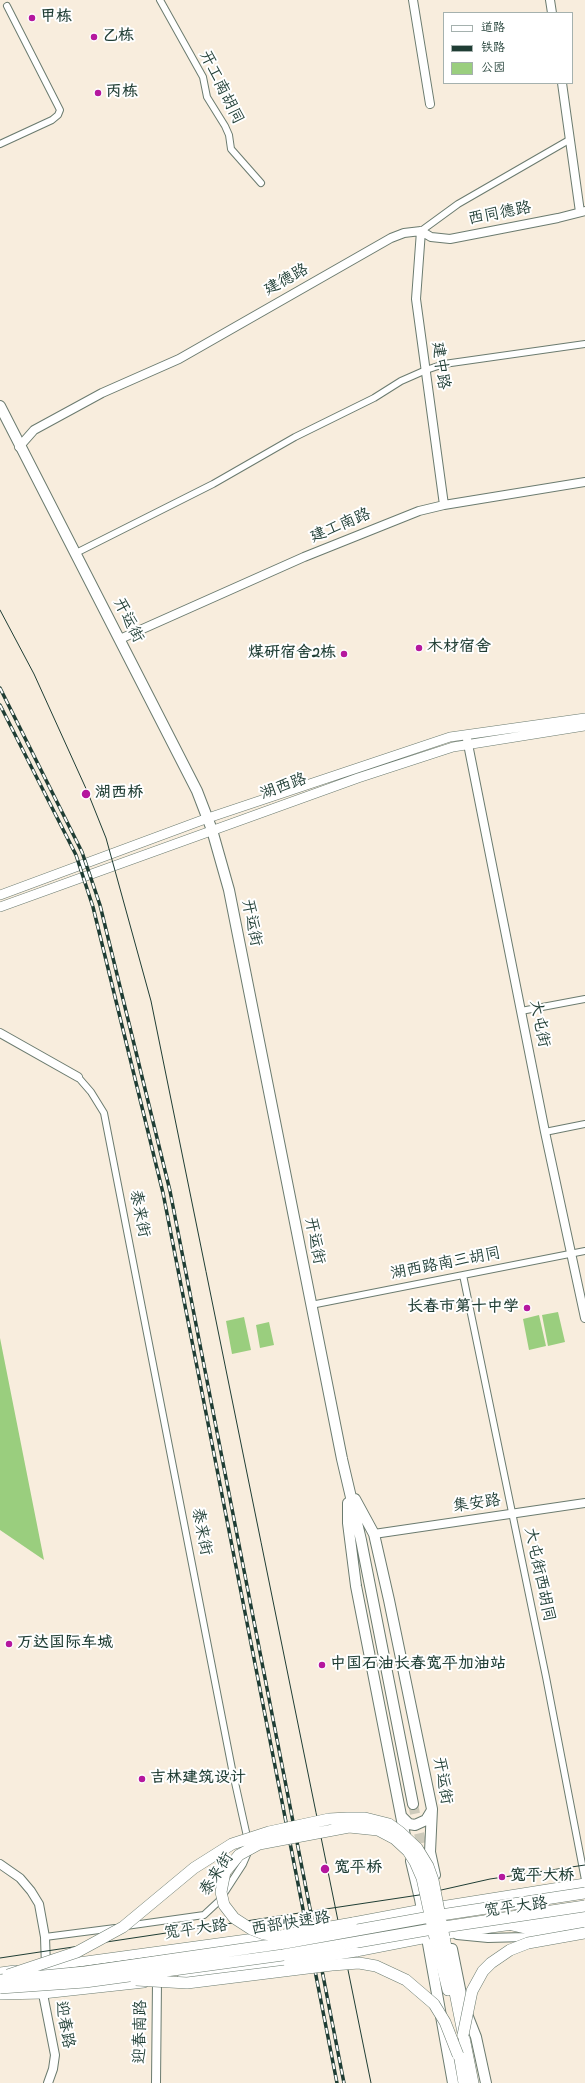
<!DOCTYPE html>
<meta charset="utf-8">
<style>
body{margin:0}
#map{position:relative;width:585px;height:2083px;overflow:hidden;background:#f8eddd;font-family:"Indie Flower","LXGW WenKai TC",sans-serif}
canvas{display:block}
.legend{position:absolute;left:443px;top:12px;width:130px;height:72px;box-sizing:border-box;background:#fff;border:1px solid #a5b1ae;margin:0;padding:5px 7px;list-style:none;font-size:12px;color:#1f3d34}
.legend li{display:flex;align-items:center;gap:8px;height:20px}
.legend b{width:20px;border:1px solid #a5b1ae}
</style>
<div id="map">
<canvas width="585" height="2083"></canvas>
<ul class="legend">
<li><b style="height:5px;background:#fff"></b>道路</li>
<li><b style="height:5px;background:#1f3d34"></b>铁路</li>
<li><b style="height:11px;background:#9ace7e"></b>公园</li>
</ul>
</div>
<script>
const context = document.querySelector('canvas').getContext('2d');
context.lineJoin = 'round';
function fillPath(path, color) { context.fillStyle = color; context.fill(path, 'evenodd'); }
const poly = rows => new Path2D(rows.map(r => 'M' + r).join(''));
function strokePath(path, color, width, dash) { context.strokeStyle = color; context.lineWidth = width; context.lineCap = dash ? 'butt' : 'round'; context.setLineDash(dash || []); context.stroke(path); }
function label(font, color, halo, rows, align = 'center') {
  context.font = font + ' "Indie Flower","LXGW WenKai TC",sans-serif'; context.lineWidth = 4; context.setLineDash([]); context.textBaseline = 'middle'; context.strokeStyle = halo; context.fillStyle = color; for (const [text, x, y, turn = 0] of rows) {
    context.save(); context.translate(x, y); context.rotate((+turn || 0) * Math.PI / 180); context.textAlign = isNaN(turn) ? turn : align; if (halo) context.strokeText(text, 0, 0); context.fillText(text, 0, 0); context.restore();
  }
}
fillPath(poly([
 [558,1312,565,1342,548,1346,542,1315],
 [539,1315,546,1346,529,1350,523,1319],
 [244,1317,251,1350,232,1354,226,1321],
 [269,1322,274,1345,260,1348,256,1325],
 [0,1338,44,1560,0,1530]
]), '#9ace7e');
strokePath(poly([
 [413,1804,424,1857]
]), '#cdcabb', 10, [10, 5]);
const minor = poly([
 [160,0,203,77,207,97,225,126,229,135,231,149,261,183],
 [0,144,52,120,58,115,60,110,7,6],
 [421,231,458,204,569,140],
 [76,553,213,484,295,437,374,398,401,381,426,370,444,364,585,344],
 [521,1011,585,999],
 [78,1077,91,1092,104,1113,232,1769,248,1841],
 [545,1132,585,1124],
 [463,1275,546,1677,585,1880],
 [311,1305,585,1251],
 [126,1926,204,1915,219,1901,243,1864,249,1850],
 [45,1937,115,1928]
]);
const tertiary = poly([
 [413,0,430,104],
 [550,0,552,13],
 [562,83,580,212],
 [421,231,416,299,444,505],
 [421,231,431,237,450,239,558,218,585,211],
 [19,447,34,430,102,393,179,359,391,238,404,233,421,231],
 [120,639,304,557,419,511,444,505,585,482],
 [467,739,545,1132,585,1318],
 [0,1033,78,1077],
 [374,1534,585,1503],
 [0,1864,20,1878,31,1891,39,1904,45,1937,46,1967],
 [457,1935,488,1938,525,1937,557,1933],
 [44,1988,43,1994,55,2055,53,2069,48,2083],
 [156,2083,157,1982]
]);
const secondary = poly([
 [0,895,208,818,450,737,585,718],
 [0,907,358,778,453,747,585,726],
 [353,1922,422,1909,585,1883],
 [356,1952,448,1934,585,1915],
 [42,1967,269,1936],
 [0,1972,15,1970],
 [182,1978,288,1963],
 [0,1995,43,1994,144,1983]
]);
const primary = poly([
 [0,406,197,791,212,830,229,890,342,1459,361,1540,413,1804],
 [355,1499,374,1534,389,1600,432,1809,430,1852,435,1875],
 [348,1503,348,1523,356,1586,406,1841],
 [401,1816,409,1824,415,1825,426,1820,432,1810],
 [411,1861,420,1899,453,2083],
 [452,1949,463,2004,476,2037,486,2083]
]);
const trunk = poly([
 [512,1925,534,1930,585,1922],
 [444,1937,473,2083],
 [435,1938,448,1990],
 [458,2047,464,2083]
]);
strokePath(minor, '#6b7b6f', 8);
strokePath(tertiary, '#6b7b6f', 10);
strokePath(secondary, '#6b7b6f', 10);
strokePath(primary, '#6b7b6f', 12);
strokePath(trunk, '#6b7b6f', 12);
strokePath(minor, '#fff', 6);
strokePath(tertiary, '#fff', 8);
strokePath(secondary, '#fff', 9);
strokePath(primary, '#fff', 10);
strokePath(trunk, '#fff', 11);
strokePath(poly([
 [0,610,34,674,88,793,106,838,151,1001,371,2083],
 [0,1958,419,1895,490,1879,585,1865]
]), '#1f3d34', 1);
const rail = poly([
 [0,688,82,852,100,905,170,1191,344,2083],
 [0,705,76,855,93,907,163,1193,337,2083]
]);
strokePath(rail, '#1f3d34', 3.5);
strokePath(rail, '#fff', 2, [6]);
const secondaryBridge = poly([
 [284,1934,353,1922],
 [288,1963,356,1952]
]);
const trunkBridge = poly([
 [293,1938,264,1934,251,1929,234,1918,224,1905,221,1892,225,1872,239,1855,259,1844,349,1827,378,1830,395,1839,408,1851,415,1862,422,1878,435,1938],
 [8,1975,77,1952,123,1927,194,1868,232,1844,269,1832,329,1819,347,1818,365,1818,389,1824,400,1832,417,1848,428,1866,433,1880,444,1937],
 [0,1980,85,1972,285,1943,441,1915,585,1893],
 [136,1980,187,1983,332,1965,359,1963,376,1966,406,1980,434,2004,445,2022,458,2055],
 [0,1988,85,1982,283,1955,444,1927,585,1906],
 [463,2035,472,1991,483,1971,491,1963,510,1950,528,1943,585,1933]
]);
strokePath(secondaryBridge, '#6b7b6f', 10, []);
strokePath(trunkBridge, '#6b7b6f', 12, []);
strokePath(secondaryBridge, '#fff', 9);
strokePath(trunkBridge, '#fff', 11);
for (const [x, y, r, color] of [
 [32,18,4,"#b5179e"],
 [94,37,4,"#b5179e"],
 [98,93,4,"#b5179e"],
 [419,648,4,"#b5179e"],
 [344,654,4,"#b5179e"],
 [86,794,5,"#b5179e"],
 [527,1308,4,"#b5179e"],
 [9,1644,4,"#b5179e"],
 [322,1665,4,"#b5179e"],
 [142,1779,4,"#b5179e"],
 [325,1869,5,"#b5179e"],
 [502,1877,4,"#b5179e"]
]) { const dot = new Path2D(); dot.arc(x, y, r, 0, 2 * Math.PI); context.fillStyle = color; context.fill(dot); strokePath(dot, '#fff', 1.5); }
label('bold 16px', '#1f3d34', '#fff', [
 ["甲栋",40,18],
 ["乙栋",102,37],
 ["丙栋",106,93],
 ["木材宿舍",427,648],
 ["煤研宿舍2栋",336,654,"right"],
 ["湖西桥",95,794],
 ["长春市第十中学",519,1308,"right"],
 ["万达国际车城",17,1644],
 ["中国石油长春宽平加油站",330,1665],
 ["吉林建筑设计",150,1779],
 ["宽平桥",334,1869],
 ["宽平大桥",510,1877]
], 'left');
label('16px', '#1f3d34', '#fff', [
 ["开工南胡同",220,88,64],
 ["西同德路",500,215,-11],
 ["建德路",287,281,-29],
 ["建中路",439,366,82],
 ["建工南路",341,527,-23],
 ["开运街",127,621,63],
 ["湖西路",284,788,-20],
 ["开运街",250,923,79],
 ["大屯街",538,1024,79],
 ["泰来街",138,1214,79],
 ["开运街",313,1241,79],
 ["湖西路南三胡同",446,1265,-11],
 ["集安路",477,1505,-8],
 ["泰来街",200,1532,79],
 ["大屯街西胡同",538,1575,78],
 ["开运街",441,1781,80],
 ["泰来街",218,1875,-57],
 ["宽平大路",516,1909,-8],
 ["西部快速路",291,1925,-9],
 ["宽平大路",196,1931,-8],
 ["迎春路",63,2025,80],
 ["迎春南路",142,2032,-89]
]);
</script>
